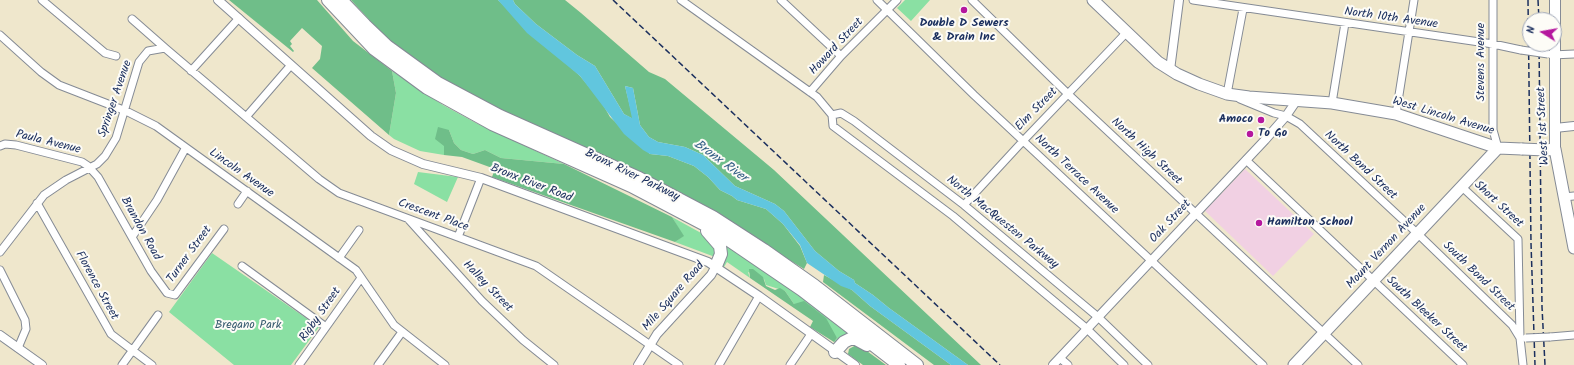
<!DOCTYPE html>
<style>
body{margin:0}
#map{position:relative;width:1574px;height:365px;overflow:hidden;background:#efe7cc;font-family:Kalam,sans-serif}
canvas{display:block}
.north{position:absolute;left:1522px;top:12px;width:40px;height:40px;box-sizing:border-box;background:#fdfcf7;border:1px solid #a3aaba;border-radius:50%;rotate:281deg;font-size:11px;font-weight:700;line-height:16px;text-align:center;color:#1b2f5e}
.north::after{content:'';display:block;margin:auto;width:14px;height:18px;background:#b5179e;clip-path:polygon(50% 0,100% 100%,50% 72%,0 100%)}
</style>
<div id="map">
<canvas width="1574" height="365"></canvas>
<div class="north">N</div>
</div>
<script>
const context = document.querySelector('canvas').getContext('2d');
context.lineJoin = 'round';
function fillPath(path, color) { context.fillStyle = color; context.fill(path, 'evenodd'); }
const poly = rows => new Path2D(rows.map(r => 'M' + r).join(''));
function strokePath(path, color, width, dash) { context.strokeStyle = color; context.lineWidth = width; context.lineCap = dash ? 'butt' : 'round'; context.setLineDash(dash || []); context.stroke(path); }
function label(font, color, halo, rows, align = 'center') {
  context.font = font + ' Kalam,sans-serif'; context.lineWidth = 4; context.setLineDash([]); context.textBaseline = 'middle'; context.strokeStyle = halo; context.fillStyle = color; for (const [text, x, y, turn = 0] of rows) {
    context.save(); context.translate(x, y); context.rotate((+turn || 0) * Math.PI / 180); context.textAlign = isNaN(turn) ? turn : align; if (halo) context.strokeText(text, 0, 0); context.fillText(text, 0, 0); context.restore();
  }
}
fillPath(poly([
 [1245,169,1314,234,1273,276,1205,211]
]), '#f1d0e3');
fillPath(poly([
 [905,0,930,0,911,21,897,8],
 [392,71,443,105,476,123,564,164,501,158,485,150,473,154,461,150,454,143,449,130,444,155,420,151,394,139,389,135,396,93],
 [418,172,458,177,447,202,414,184],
 [672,217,712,239,716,244,715,257,675,242,683,236],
 [719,240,764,269,851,334,836,343,834,342,837,338,794,304,785,291,766,285,764,279,748,272,750,278,727,262,724,267,721,265],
 [212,253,319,327,291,365,234,365,169,312]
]), '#8ae0a3');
fillPath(poly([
 [229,0,317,0,353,41,392,71,396,93,389,135,312,68,320,59,322,46,302,28,290,41,292,44,290,46,294,51,293,52],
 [351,0,498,0,580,76,601,101,610,117,650,154,668,156,694,166,708,177,720,190,732,196,737,200,766,209,783,224,800,246,807,263,804,269,719,216,449,84,385,37],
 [513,0,565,0,581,13,649,72,665,79,774,170,981,365,968,365,889,308,873,295,855,283,854,280,839,271,815,251,784,211,775,204,735,186,703,155,685,147,658,142,649,137,640,125,633,88,625,86,633,119,624,114,595,66,577,55,536,24,515,4],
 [438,127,449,130,454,143,461,150,473,154,485,150,501,158,564,164,672,217,684,236,675,242,492,177,495,169,462,157,444,155,444,146,435,139],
 [749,269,753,269,763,277,766,286,775,290,780,288,785,291,794,304,804,301,826,318,837,338,834,342,810,327,813,321,750,278],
 [824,275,852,290,870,306,951,365,934,365,823,282],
 [856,345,860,346,886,365,863,365,848,354,849,349]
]), '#6fbe89');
fillPath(poly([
 [498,0,513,0,515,4,536,24,577,55,595,66,624,114,632,118,625,86,633,88,640,125,649,137,658,142,685,147,703,155,735,186,775,204,784,211,815,251,839,271,854,280,855,283,873,295,889,308,968,365,951,365,870,306,852,290,841,286,807,263,800,245,783,224,766,209,737,200,732,196,720,190,708,177,694,166,668,156,650,154,643,150,624,134,580,76,527,33]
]), '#61c6de');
const minor = poly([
 [42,0,105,53,116,56],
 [681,0,817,97,832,115,833,126,953,216,1086,328,1124,365],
 [781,0,841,56],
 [877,0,974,95,1263,365],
 [972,0,1068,94,1358,365],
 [1193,0,1493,44,1521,50],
 [1493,0,1493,130,1498,148],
 [132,19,165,48],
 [0,35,41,72,59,85,126,111,156,126,356,270,394,325,445,365],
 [1552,55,1574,54],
 [191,71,239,18],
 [810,92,841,56,897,0],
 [1230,95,1227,94,1243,9],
 [1240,99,1274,113,1286,116,1300,124,1418,234,1512,325,1520,338],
 [1332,103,1345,23],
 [1396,114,1414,0],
 [832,115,841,113,854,121,964,205,1098,317,1148,365],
 [246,117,291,65],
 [0,146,5,144,16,145,82,162,88,166,98,177,151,271,167,293,175,295,224,229],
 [1246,160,1463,365],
 [1462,187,1518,239,1520,338,1523,365],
 [1564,197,1574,196],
 [37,203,111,334,152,365],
 [238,204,247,191],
 [964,205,1023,141,1127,32],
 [409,220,482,301,523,340,554,365],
 [132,237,157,200,185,149],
 [458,237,481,178],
 [0,252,44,195,66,180,97,164,105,156,116,138,139,62,148,51,165,48,319,179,339,193,536,266,679,365],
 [339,258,359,230],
 [242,266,326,327],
 [0,270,25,320,26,329,18,348],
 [1550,337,1574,335],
 [1060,358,1068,365],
 [122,365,158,315],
 [299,365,361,278],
 [378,365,402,332],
 [719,365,759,296],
 [790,365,811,334]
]);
const tertiary = poly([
 [218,0,371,136,391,150,423,164,481,178,708,262,759,296,855,365],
 [1170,70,1179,0],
 [1555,128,1574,126],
 [0,335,42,365],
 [638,365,657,334,711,275,716,266],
 [1053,365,1265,140,1286,116,1297,100]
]);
const secondary = poly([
 [1555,149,1555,0]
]);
const primary = poly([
 [1093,0,1158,62,1177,74,1199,84,1227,94,1249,97,1332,103,1396,114,1498,148,1522,149],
 [1546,150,1555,149,1574,248],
 [1294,365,1498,148]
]);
const motorway = poly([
 [328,0,374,49,427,88,492,124,631,186,711,228,802,290,899,365],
 [341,0,365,25,387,46,438,83,500,116,639,178,713,217,764,250,815,286,917,365],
 [707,231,720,246,721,254,716,266],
 [835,352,844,342,850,339,856,339,867,345]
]);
strokePath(minor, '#858b95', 9);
strokePath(tertiary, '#858b95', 10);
strokePath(secondary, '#858b95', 12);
strokePath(primary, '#858b95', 13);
strokePath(motorway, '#858b95', 14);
strokePath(minor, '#fff', 7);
strokePath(tertiary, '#fff', 8);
strokePath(secondary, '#fff', 10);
strokePath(primary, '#fff', 11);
strokePath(motorway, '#fff', 12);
strokePath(poly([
 [613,0,1000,365],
 [1528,0,1531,243,1535,365],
 [1538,0,1539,20],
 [1539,44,1542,307,1545,365]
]), '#1b2f5e', 1.5, [6, 3]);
const minorBridge = poly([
 [1521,50,1548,54],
 [1526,338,1550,337]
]);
const primaryBridge = poly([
 [1522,149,1546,150]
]);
strokePath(minorBridge, '#858b95', 9, []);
strokePath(primaryBridge, '#858b95', 13, []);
strokePath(minorBridge, '#fff', 7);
strokePath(primaryBridge, '#fff', 11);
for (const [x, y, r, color] of [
 [964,10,4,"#b5179e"],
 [1261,120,4,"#b5179e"],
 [1250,134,4,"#b5179e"],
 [1259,223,4,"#b5179e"]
]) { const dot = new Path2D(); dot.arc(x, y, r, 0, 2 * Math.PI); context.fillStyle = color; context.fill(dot); strokePath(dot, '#fdfcf7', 1.5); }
label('12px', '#1b2f5e', '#fdfcf7', [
 ["North 10th Avenue",1391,19,8],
 ["Howard Street",837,47,-47],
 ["Stevens Avenue",1482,62,-90],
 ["Springer Avenue",116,99,-71],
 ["Elm Street",1037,110,-46],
 ["West Lincoln Avenue",1443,117,17],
 ["West 1st Street",1544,126,-93],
 ["Paula Avenue",48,143,14],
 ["North High Street",1146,152,43],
 ["North Bond Street",1360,166,43],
 ["Lincoln Avenue",241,174,35],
 ["North Terrace Avenue",1076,175,43],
 ["Bronx River Parkway",632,176,26],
 ["Bronx River Road",531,184,21],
 ["Short Street",1498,205,43],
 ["Crescent Place",433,216,20],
 ["Oak Street",1171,222,-47],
 ["North MacQuesten Parkway",1002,223,39],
 ["Brandon Road",140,229,61],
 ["Mount Vernon Avenue",1387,247,-47],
 ["Turner Street",190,255,-54],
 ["South Bond Street",1478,277,44],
 ["Florence Street",96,286,61],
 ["Halley Street",487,287,46],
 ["Mile Square Road",674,297,-49],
 ["Rigby Street",321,315,-55],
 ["South Bleeker Street",1426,315,43]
]);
label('bold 12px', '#1b2f5e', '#fdfcf7', [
 ["Double D Sewers",964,24,"center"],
 ["& Drain Inc",964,38,"center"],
 ["Amoco",1253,120,"right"],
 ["To Go",1258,134],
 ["Hamilton School",1267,223]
], 'left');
label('12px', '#375b6f', '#fdfcf7', [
 ["Bregano Park",248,326]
]);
label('italic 13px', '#305c84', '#fdfcf7', [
 ["Bronx River",720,162,36]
]);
</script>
